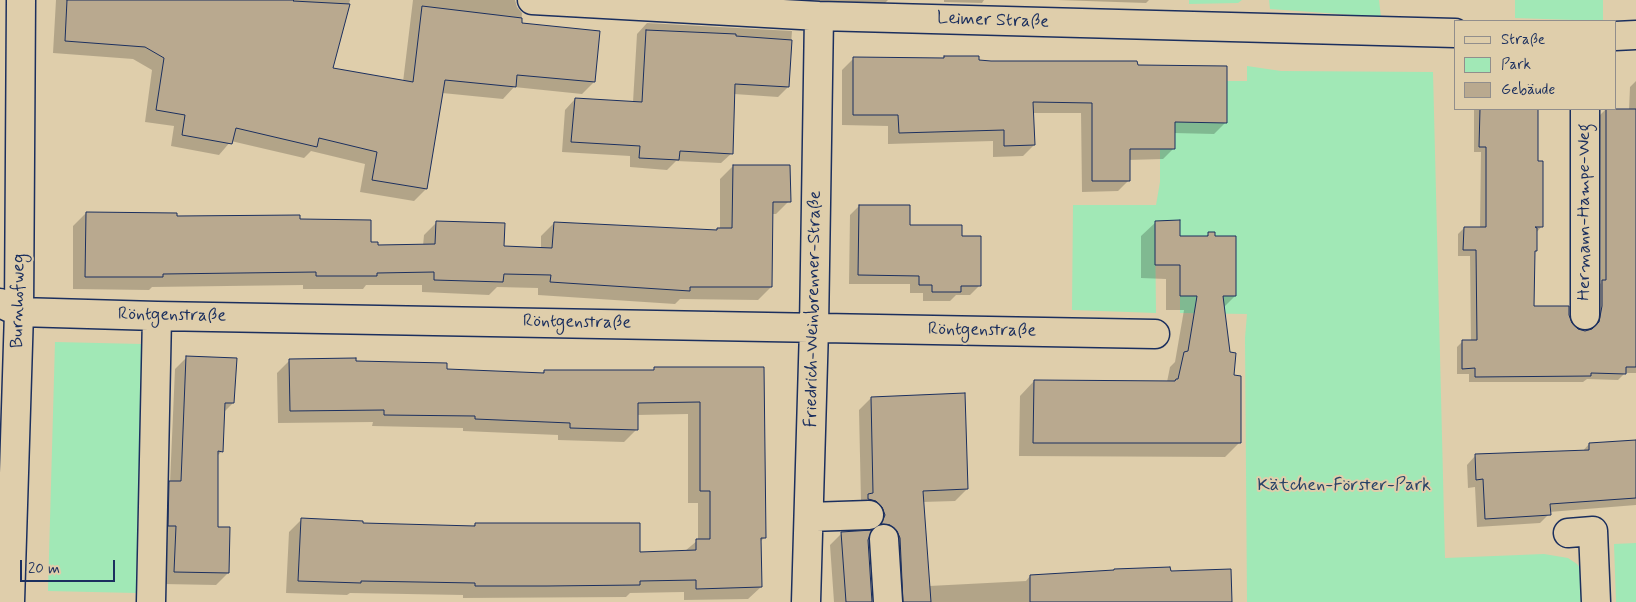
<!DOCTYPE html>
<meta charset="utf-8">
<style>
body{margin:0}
#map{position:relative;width:1636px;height:602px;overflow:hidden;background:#dfceab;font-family:Mynerve,sans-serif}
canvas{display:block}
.legend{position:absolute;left:1454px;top:20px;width:162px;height:90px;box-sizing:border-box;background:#dfceab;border:1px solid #918e8c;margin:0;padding:6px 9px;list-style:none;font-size:15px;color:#1b2f5e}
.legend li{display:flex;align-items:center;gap:10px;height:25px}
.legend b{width:25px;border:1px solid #918e8c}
.scale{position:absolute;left:20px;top:560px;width:95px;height:22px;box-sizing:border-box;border:2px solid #1b2f5e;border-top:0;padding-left:6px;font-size:15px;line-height:18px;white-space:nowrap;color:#1b2f5e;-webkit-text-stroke:4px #dfceab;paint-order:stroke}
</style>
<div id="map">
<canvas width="1636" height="602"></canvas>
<ul class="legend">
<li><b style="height:6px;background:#dfceab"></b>Straße</li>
<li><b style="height:14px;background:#a1e8b6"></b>Park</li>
<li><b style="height:14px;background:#b9a98f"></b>Gebäude</li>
</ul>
<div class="scale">20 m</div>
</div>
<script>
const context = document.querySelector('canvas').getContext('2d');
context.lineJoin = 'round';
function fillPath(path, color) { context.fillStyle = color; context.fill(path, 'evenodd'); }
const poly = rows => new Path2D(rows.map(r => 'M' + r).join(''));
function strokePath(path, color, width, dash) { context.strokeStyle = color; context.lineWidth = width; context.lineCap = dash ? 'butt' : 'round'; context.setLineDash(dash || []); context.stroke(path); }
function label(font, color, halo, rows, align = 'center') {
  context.font = font + ' Mynerve,sans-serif'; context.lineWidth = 4; context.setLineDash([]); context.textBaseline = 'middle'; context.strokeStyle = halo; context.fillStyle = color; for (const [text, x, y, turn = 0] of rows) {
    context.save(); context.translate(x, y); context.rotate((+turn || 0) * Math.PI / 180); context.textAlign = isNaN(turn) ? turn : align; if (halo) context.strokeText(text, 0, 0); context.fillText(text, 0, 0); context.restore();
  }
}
fillPath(poly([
 [1189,0,1242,0,1238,3,1189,4],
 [1269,0,1379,0,1381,17,1270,9],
 [1515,0,1603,0,1603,21,1515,18],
 [1247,66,1281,71,1433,72,1445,558,1544,554,1568,558,1577,564,1583,572,1584,602,1247,602,1245,338,1247,314,1180,313,1180,296,1236,296,1236,236,1180,236,1180,221,1155,221,1156,313,1072,310,1073,205,1156,205,1160,182,1160,149,1175,148,1175,122,1227,123,1227,81,1247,81],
 [55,342,142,344,136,593,48,591],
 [1636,543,1636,602,1616,602,1614,544]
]), '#a1e8b6');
fillPath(poly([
 [56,0,350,0,332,70,403,82,413,0,515,0,517,7,522,13,521,24,599,32,594,82,582,94,514,87,503,99,442,93,426,189,414,201,360,192,365,164,311,151,304,158,231,141,219,155,171,146,174,126,145,122,152,70,133,59,53,53],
 [639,0,888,0,878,10],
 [944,0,984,0,982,3,944,2],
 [1057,0,1149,0,1146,3],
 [647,23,792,31,788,87,778,97,734,94,732,153,721,163,676,161,667,170,630,167,630,156,562,152,565,110,575,99,633,102,637,34],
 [944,57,978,61,1136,66,1226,122,1214,134,1174,133,1174,148,1163,159,1128,160,1129,180,1118,191,1082,192,1081,113,1033,113,1034,145,1023,156,993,157,993,141,888,144,888,126,842,125,842,70,854,58,942,59],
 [1636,81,1636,373,1625,373,1618,380,1587,379,1583,382,1469,382,1469,374,1457,374,1457,347,1463,341,1471,341,1470,256,1458,256,1458,234,1464,228,1480,228,1481,152,1474,152,1474,109,1536,109,1537,163,1542,226,1536,233,1536,250,1534,252,1533,307,1568,316,1571,324,1577,330,1584,332,1593,330,1596,313,1597,287,1601,283,1600,115,1606,109,1629,110,1630,87],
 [733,166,789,201,776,214,771,214,771,287,758,300,680,299,675,304,538,295,538,288,497,287,489,295,422,292,422,285,366,285,363,289,303,289,303,285,152,287,149,290,73,289,73,226,86,213,176,218,299,220,370,243,377,246,423,246,424,235,437,222,503,247,541,248,541,236,554,223,715,231,720,229,720,179],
 [859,206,909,227,961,237,979,286,970,295,956,295,950,301,923,301,923,293,910,293,910,284,849,284,850,215],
 [1156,222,1179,237,1205,237,1209,234,1235,296,1223,308,1233,376,1240,442,1225,457,1019,456,1020,396,1034,381,1167,382,1170,367,1175,362,1184,310,1166,310,1166,279,1141,278,1141,236],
 [187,357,233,403,224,412,222,451,217,456,216,528,228,573,216,585,163,584,158,495,170,483,175,369],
 [290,360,354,362,446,370,541,374,544,371,651,372,655,369,763,369,765,537,760,542,761,587,748,599,684,600,684,592,630,593,626,597,463,598,463,595,350,593,347,595,286,593,289,532,301,520,362,524,472,527,475,524,639,553,685,551,698,540,698,503,688,503,688,414,637,415,637,429,624,442,558,440,558,435,463,431,463,428,372,426,373,422,278,423,277,373],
 [871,398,967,489,955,501,922,502,929,586,1026,581,1030,576,1169,573,1231,602,892,602,879,537,869,535,867,540,871,602,834,602,830,545,842,533,872,531,873,528,861,502,859,410],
 [1636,441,1636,505,1549,512,1549,514,1540,523,1477,527,1475,487,1468,488,1467,465,1475,456,1582,452,1589,444]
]), '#0003');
const building = poly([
 [67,0,294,0,293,1,350,4,333,68,413,82,422,6,522,18,522,23,600,31,595,82,517,75,516,87,445,80,427,189,372,180,377,152,319,138,317,147,236,128,232,144,182,135,185,115,156,110,164,58,145,47,65,41,67,0],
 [646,30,736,34,736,36,792,40,789,87,735,84,733,154,680,151,679,160,639,158,640,146,571,142,575,98,642,102,646,30],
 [944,56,979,56,979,60,991,61,1137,61,1138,65,1227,66,1227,123,1175,122,1175,149,1130,149,1130,181,1092,181,1092,103,1033,102,1035,145,1004,146,1004,130,899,133,898,115,853,115,853,57,944,58,944,56],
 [1480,109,1538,109,1538,161,1543,161,1543,227,1535,227,1537,228,1537,251,1535,251,1534,306,1569,306,1569,315,1572,323,1578,329,1585,331,1592,329,1599,322,1602,306,1602,280,1606,280,1606,109,1636,109,1636,367,1626,367,1626,374,1591,373,1591,376,1475,377,1475,368,1462,369,1462,340,1477,340,1476,250,1463,250,1464,227,1486,227,1486,147,1479,147,1480,109],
 [733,165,790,165,791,202,773,202,772,287,690,287,690,291,550,282,551,275,504,274,503,282,434,280,434,272,377,273,377,276,316,276,316,272,163,274,163,277,85,277,86,212,177,213,177,216,300,215,300,219,371,220,371,242,378,242,378,245,435,244,436,221,505,223,504,246,552,248,554,222,717,230,717,228,732,228,733,165],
 [859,205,910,205,910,225,962,225,962,236,981,236,981,286,961,286,961,292,932,292,932,285,919,285,919,276,858,275,859,205],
 [1180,220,1180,236,1208,236,1208,232,1215,232,1215,236,1236,236,1236,296,1223,296,1230,352,1236,353,1234,375,1241,376,1241,443,1033,443,1034,380,1175,381,1176,379,1178,379,1184,352,1188,351,1197,296,1180,296,1180,265,1155,265,1155,221,1180,220],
 [186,356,237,358,234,403,225,403,223,452,218,451,218,527,230,527,229,573,174,572,176,526,168,526,169,481,181,481,186,356],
 [356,358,356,361,447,363,447,369,544,373,544,370,654,370,654,367,764,367,766,538,761,538,762,587,696,589,696,580,640,581,640,585,547,586,475,586,475,583,361,581,361,583,298,581,301,518,363,521,363,523,475,526,475,523,640,523,640,552,696,550,696,539,710,539,710,491,700,491,700,402,638,403,638,430,570,428,570,423,475,419,475,416,384,415,384,410,290,411,289,359,356,358],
 [965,393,968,489,923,491,931,602,903,602,900,538,897,531,890,525,881,524,885,515,882,507,876,501,868,499,868,494,873,493,871,397,965,393],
 [1636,440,1636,498,1550,504,1551,515,1485,519,1483,479,1476,480,1475,454,1589,450,1589,443,1636,440],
 [872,530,868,540,872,602,846,602,841,532,872,530],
 [1170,567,1171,571,1231,569,1232,602,1030,602,1030,575,1114,570,1114,569,1170,567]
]);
fillPath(building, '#b9a98f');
strokePath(building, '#1b2f5e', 1);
const minor = poly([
 [532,0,819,16,1455,33],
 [1615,36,1636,35],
 [0,303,19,312,157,316,1155,334],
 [1585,315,1585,109],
 [809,517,869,515],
 [1568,533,1593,531,1596,602],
 [884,539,888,602],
 [10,602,19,312,21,0],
 [151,602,157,316],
 [806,602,814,328,819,16]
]);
strokePath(minor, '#1b2f5e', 31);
strokePath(minor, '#dfceab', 28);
label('18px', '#1b2f5e', '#dfceab', [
 ["Leimer Straße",993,21,2],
 ["Hermann-Hampe-Weg",1585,212,-90],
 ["Burnhofweg",19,301,-89],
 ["Friedrich-Weinbrenner-Straße",814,309,-89],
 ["Röntgenstraße",172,316,1],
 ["Röntgenstraße",577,323,1],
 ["Röntgenstraße",982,331,1]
]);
label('18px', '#284267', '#dfceab', [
 ["Kätchen-Förster-Park",1344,486]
]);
</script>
